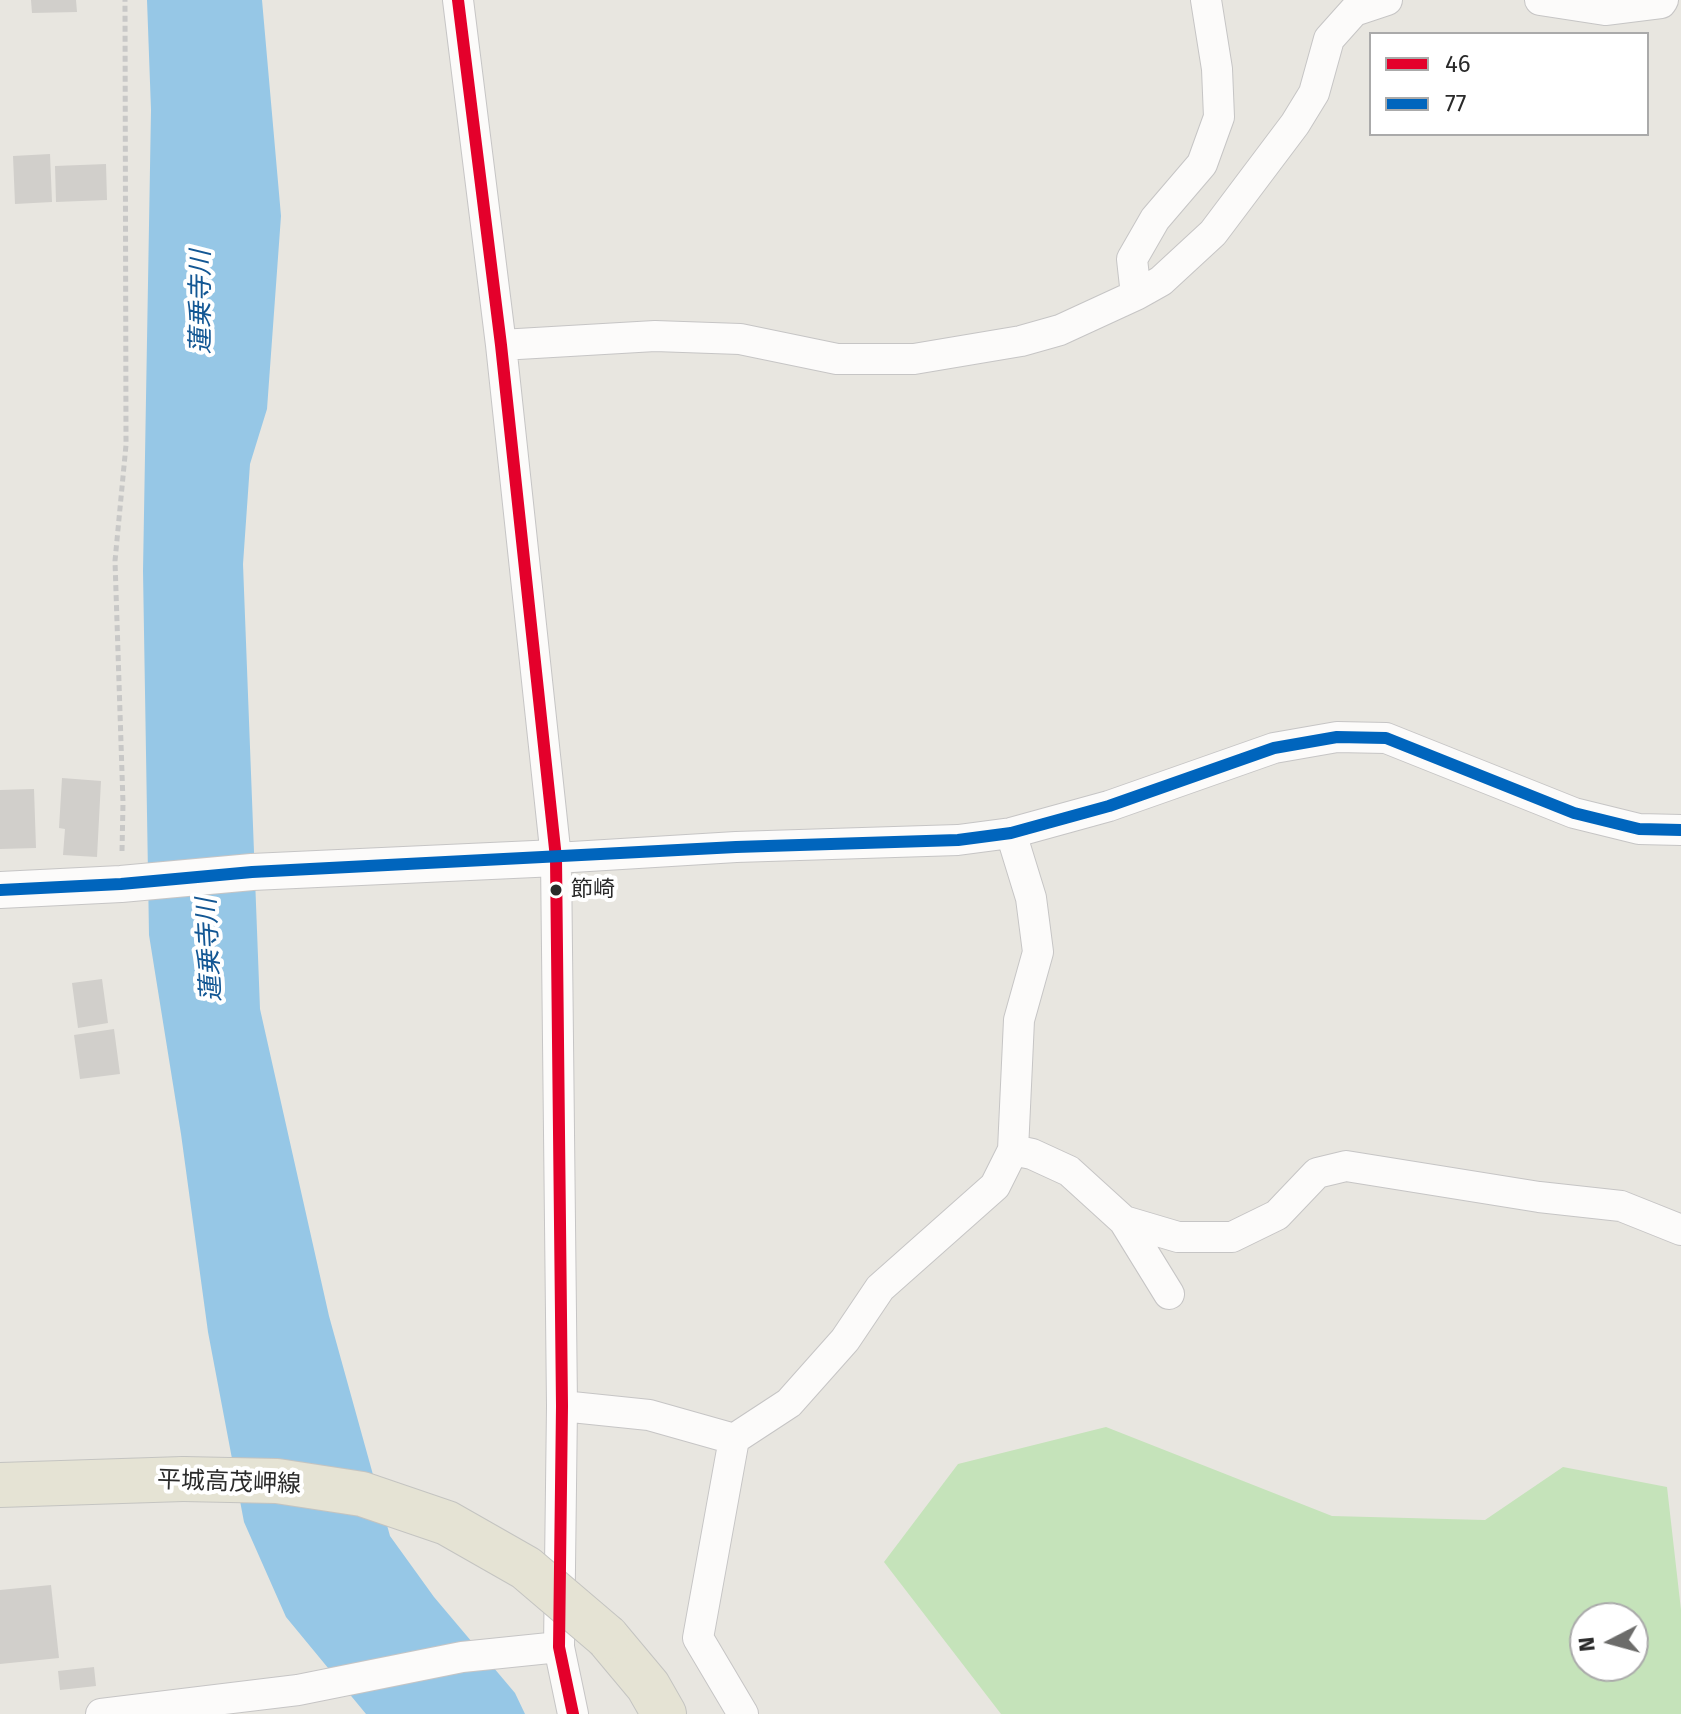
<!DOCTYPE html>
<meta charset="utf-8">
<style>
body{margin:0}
#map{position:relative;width:1681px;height:1714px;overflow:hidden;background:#e8e6e0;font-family:"Fira Sans",sans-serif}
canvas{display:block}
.legend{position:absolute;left:1369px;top:32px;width:280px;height:104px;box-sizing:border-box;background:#fff;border:2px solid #aaa;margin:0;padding:10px 14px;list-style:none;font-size:24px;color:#2a2a2a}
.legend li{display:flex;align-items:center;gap:16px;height:40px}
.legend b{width:40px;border:2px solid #aaa}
.north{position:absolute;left:1569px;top:1602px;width:80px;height:80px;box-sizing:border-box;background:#fff;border:2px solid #aaa;border-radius:50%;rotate:264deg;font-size:22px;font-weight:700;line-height:32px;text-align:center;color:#2a2a2a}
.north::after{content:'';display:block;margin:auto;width:28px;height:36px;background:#6c6c6a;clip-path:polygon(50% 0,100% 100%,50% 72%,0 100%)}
</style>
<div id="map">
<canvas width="1681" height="1714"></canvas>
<ul class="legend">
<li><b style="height:10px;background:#e4002b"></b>46</li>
<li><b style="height:10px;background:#0065bd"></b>77</li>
</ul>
<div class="north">N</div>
</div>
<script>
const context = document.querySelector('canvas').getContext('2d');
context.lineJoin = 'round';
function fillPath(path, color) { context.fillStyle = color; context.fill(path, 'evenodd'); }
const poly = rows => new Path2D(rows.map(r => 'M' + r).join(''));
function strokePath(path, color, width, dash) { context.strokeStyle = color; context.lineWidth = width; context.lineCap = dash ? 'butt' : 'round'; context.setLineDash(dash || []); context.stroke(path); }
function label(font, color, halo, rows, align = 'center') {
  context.font = font + ' "Fira Sans","Noto Sans JP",sans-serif'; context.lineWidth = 8; context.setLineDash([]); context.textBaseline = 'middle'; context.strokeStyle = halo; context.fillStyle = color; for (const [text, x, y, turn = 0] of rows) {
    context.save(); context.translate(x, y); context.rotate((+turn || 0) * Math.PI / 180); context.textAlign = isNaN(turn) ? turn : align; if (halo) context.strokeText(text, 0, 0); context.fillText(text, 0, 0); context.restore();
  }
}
fillPath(poly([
 [1106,1427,1332,1516,1485,1520,1563,1467,1667,1487,1681,1610,1681,1714,1001,1714,884,1562,958,1464],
 [1585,1618,1633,1618,1633,1666,1585,1666]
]), '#c5e3ba');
fillPath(poly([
 [147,0,262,0,281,216,267,409,250,464,243,564,260,1009,329,1316,390,1536,434,1597,515,1693,525,1714,366,1714,286,1617,244,1522,208,1332,181,1134,149,935,143,571,151,110]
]), '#96c7e6');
fillPath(poly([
 [31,0,76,0,77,12,32,13],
 [50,154,52,202,15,204,13,156],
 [106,164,107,200,56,202,55,166],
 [62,778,101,781,97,857,63,855,65,829,59,828],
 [34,789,36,848,0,849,0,790],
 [102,979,108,1023,78,1028,72,983],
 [114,1029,120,1074,80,1079,74,1035],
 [51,1585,59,1658,0,1664,0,1590],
 [94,1667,96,1686,60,1690,58,1671]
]), '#d1cfcb');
const minor = poly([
 [458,0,501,345,556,858,562,1406,559,1647,573,1714],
 [1540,0,1605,10,1661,3,1663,0],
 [1136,295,1132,259,1155,219,1202,164,1219,117,1217,69,1206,0],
 [501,345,655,336,740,339,837,359,914,359,1021,341,1060,330,1136,295,1161,281,1213,233,1295,124,1314,93,1329,39,1354,11,1387,0],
 [556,858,736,847,958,840,1011,833,1109,806,1274,748,1337,737,1386,738,1574,813,1639,829,1681,830],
 [1013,1150,1032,1154,1069,1171,1124,1221,1169,1294],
 [1124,1221,1178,1237,1232,1237,1277,1215,1317,1173,1346,1166,1539,1197,1621,1206,1681,1230],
 [562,1406,649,1415,734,1439,789,1403,845,1340,880,1288,995,1186,1013,1150,1019,1020,1038,952,1031,898,1011,833],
 [734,1439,698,1638,743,1714],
 [101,1714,298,1690,462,1657,559,1647]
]);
const tertiary = poly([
 [0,890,121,884,252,872,556,858]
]);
const primary = poly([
 [0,1485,183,1479],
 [607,1637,648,1686,664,1714]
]);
strokePath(minor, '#c6c5c5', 32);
strokePath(tertiary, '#c6c5c5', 38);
strokePath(primary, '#c4c4c1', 46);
strokePath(poly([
 [122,851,123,803,115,561,126,445,125,0]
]), '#c8c8c7', 5, [6, 4]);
strokePath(minor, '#fcfbfa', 30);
strokePath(tertiary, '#fcfbfa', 36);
strokePath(primary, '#e5e3d4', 44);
const primaryBridge = poly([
 [183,1479,277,1481,362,1494,447,1523,526,1568,607,1637]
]);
strokePath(primaryBridge, '#c4c4c1', 46, []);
strokePath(primaryBridge, '#e5e3d4', 44);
strokePath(poly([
 [458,0,501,345,556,858,562,1406,559,1647,573,1714]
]), '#e4002b', 12);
strokePath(poly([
 [0,890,121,884,252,872,736,847,958,840,1011,833,1109,806,1274,748,1337,737,1386,738,1574,813,1639,829,1681,830]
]), '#0065bd', 12);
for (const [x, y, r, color] of [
 [556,890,7,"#2a2a2a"]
]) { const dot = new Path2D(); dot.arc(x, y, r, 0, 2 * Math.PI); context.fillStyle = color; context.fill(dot); strokePath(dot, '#fff', 3); }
label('22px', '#2a2a2a', '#fff', [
 ["節崎",571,890]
], 'left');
label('24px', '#2a2a2a', '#fff', [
 ["平城高茂岬線",229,1483,2]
]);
label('italic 26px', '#135794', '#fff', [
 ["蓮乗寺川",202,302,-90],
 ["蓮乗寺川",210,950,-93]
]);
</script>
